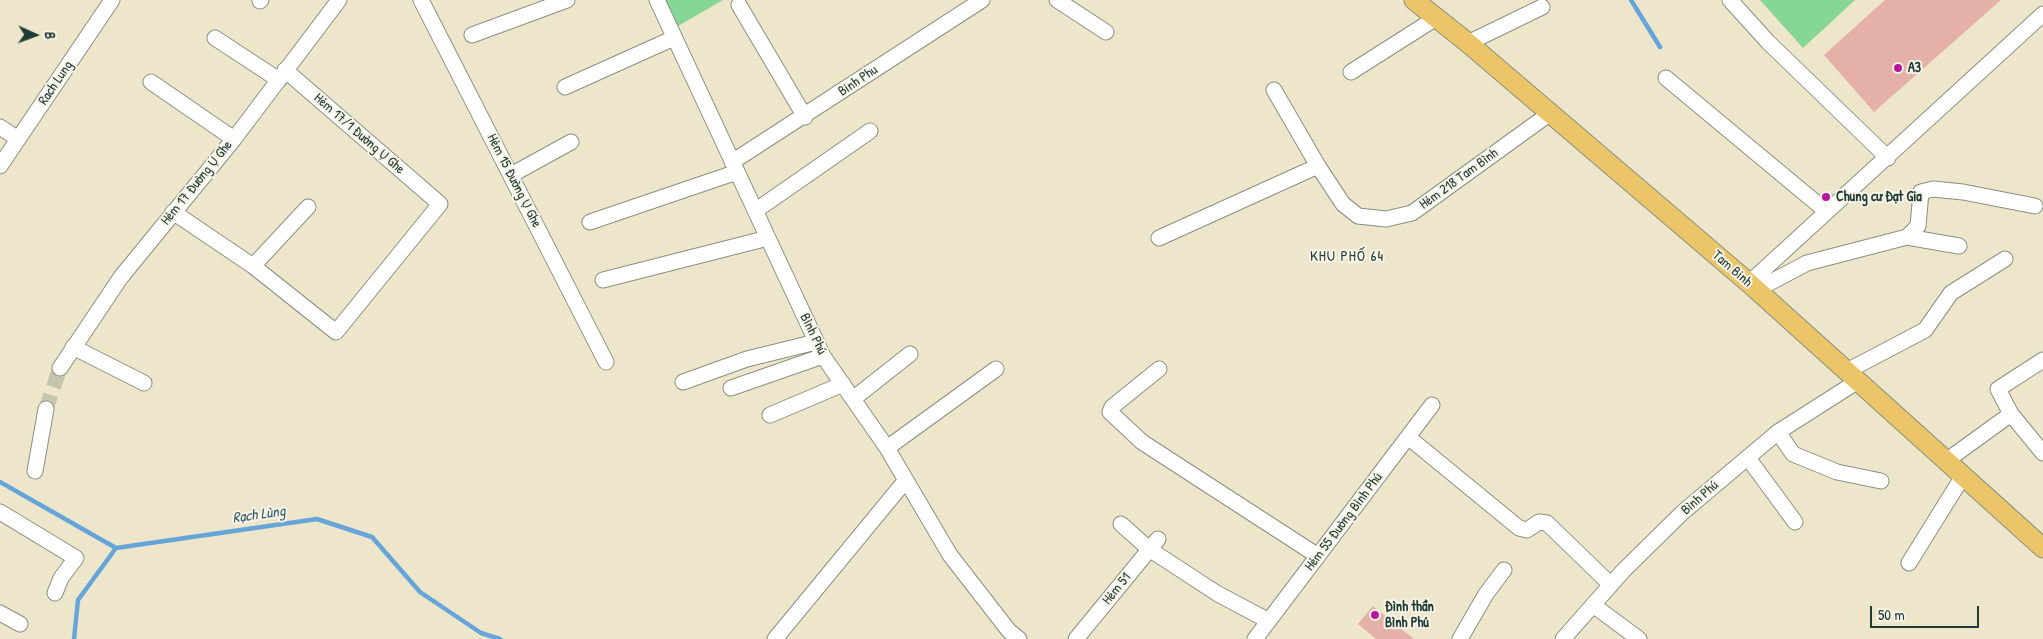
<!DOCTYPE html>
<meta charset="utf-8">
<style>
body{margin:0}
#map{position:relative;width:2043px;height:639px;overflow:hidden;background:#eee6cb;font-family:"Patrick Hand",sans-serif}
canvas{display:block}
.north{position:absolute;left:10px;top:10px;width:50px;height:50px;-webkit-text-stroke:4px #f7f3e8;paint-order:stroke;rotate:92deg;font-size:14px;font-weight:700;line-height:20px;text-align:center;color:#1f3d34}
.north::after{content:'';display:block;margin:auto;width:18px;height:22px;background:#1f3d34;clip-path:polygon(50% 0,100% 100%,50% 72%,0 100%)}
.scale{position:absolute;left:1870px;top:606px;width:109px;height:22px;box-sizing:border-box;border:2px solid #1f3d34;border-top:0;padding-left:6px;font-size:15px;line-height:18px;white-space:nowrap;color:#1f3d34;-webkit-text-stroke:4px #f7f3e8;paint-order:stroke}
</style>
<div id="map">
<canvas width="2043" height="639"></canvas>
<div class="north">B</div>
<div class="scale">50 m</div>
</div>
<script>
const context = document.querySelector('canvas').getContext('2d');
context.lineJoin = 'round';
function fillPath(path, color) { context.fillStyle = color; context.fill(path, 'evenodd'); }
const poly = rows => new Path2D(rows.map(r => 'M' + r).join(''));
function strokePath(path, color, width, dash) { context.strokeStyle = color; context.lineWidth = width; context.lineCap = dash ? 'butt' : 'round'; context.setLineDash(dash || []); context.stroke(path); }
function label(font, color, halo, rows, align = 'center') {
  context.font = font + ' "Patrick Hand",sans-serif'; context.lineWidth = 4; context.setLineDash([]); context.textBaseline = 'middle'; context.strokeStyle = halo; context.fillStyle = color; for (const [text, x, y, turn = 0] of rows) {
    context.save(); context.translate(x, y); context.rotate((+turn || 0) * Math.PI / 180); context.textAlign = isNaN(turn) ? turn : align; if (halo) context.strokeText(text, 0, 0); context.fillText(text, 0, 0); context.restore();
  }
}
fillPath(poly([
 [665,0,723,0,678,26],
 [1760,0,1855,0,1803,48]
]), '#86d695');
strokePath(poly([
 [1631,0,1660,47],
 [0,482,116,548,317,519,372,537,420,592,481,633,500,639],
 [74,639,78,600,116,548]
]), '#66a5d9', 4.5);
fillPath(poly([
 [1885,0,2001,0,1874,112,1824,55],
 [1373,606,1414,639,1376,639,1358,624]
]), '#e5b0a7');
strokePath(poly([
 [46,409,60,368]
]), '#c5c4ad', 15, [15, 8]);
const minor = poly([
 [421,0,606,362],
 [657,0,823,356,887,448,950,555,1009,631,1019,639],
 [1057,0,1106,32],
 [1730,0,1768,42,1888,158],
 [260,1,261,0],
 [739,5,805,117],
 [472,35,567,0],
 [215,38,279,80],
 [1468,43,1542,7],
 [1351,72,1436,18],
 [1666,78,1826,211],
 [151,82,234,139],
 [565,87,674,38],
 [1274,90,1318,166],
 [0,127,18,139],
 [732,162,982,0],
 [0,166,112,0],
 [511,175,571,142],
 [755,211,870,131],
 [173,212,253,266,336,332,440,204,285,70],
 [590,222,737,172],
 [1907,237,1959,246],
 [1159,238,1318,166,1343,204,1358,216,1386,219,1412,213,1549,114],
 [253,266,308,207],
 [603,280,768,238],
 [1749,283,2043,14],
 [1756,290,1807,263,1907,237,1918,226,1921,192,1933,189,1963,192,2035,206],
 [73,347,144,383],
 [60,368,121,277,234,139,339,0],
 [1159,369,1112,407,1110,412,1142,442,1318,556],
 [1847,371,1925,330,1951,293,2005,259],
 [683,382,747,359,816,342],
 [731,388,823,356],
 [853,399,910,354],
 [2011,414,1998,389,2043,360],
 [770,415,843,384],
 [1778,432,1793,454,1837,472,1881,481],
 [1408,437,1519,528,1527,530,1539,522,1547,523,1611,585],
 [887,448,996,369],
 [1748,458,1795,522],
 [1946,461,2011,414,2043,453],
 [35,471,46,409],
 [0,512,76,558,61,578,55,593],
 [1121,524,1149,549,1218,594,1269,621],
 [1909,563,1963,476],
 [1593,605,1639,639],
 [0,613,20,624],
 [775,639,906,480],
 [1076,639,1158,539],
 [1255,639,1432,405],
 [1460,639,1486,594,1504,570],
 [1563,639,1623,571,1683,512,1778,432,1858,381]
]);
const major = poly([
 [1414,0,1468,43,1749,283,2043,548]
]);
strokePath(minor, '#869280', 17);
strokePath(major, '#869280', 21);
strokePath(minor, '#fff', 15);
strokePath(major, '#edc569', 19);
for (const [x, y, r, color] of [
 [1898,68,5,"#b5179e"],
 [1826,197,5,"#b5179e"],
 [1375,615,5,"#b5179e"]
]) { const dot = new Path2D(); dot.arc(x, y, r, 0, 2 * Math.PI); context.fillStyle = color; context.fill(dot); strokePath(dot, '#f7f3e8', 2); }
label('bold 14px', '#1f3d34', '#f7f3e8', [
 ["A3",1908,68],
 ["Chung cư Đạt Gia",1836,197],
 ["Đình thần",1385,607],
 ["Bình Phú",1385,623]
], 'left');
label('14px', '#1f3d34', '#f7f3e8', [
 ["Binh Phu",858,81,-34],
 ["Rach Lung",56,83,-56],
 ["Hẻm 17/1 Đường Ụ Ghe",359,134,41],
 ["Hẻm 218 Tam Bình",1459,179,-36],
 ["Hẻm 15 Đường Ụ Ghe",514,181,63],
 ["Hẻm 17 Đường Ụ Ghe",197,183,-51],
 ["Tam Binh",1732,269,41],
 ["Bình Phú",813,334,64],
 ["Bình Phú",1700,498,-41],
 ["Hẻm 55 Đường Bình Phú",1344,522,-53],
 ["Hẻm 51",1117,589,-51]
]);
context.letterSpacing = '1px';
label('15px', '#1f3d34', '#f7f3e8', [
 ["KHU PHỐ 64",1347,257]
]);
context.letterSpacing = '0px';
label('italic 15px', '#345c66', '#f7f3e8', [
 ["Rạch Lùng",259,515,-8]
]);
</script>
